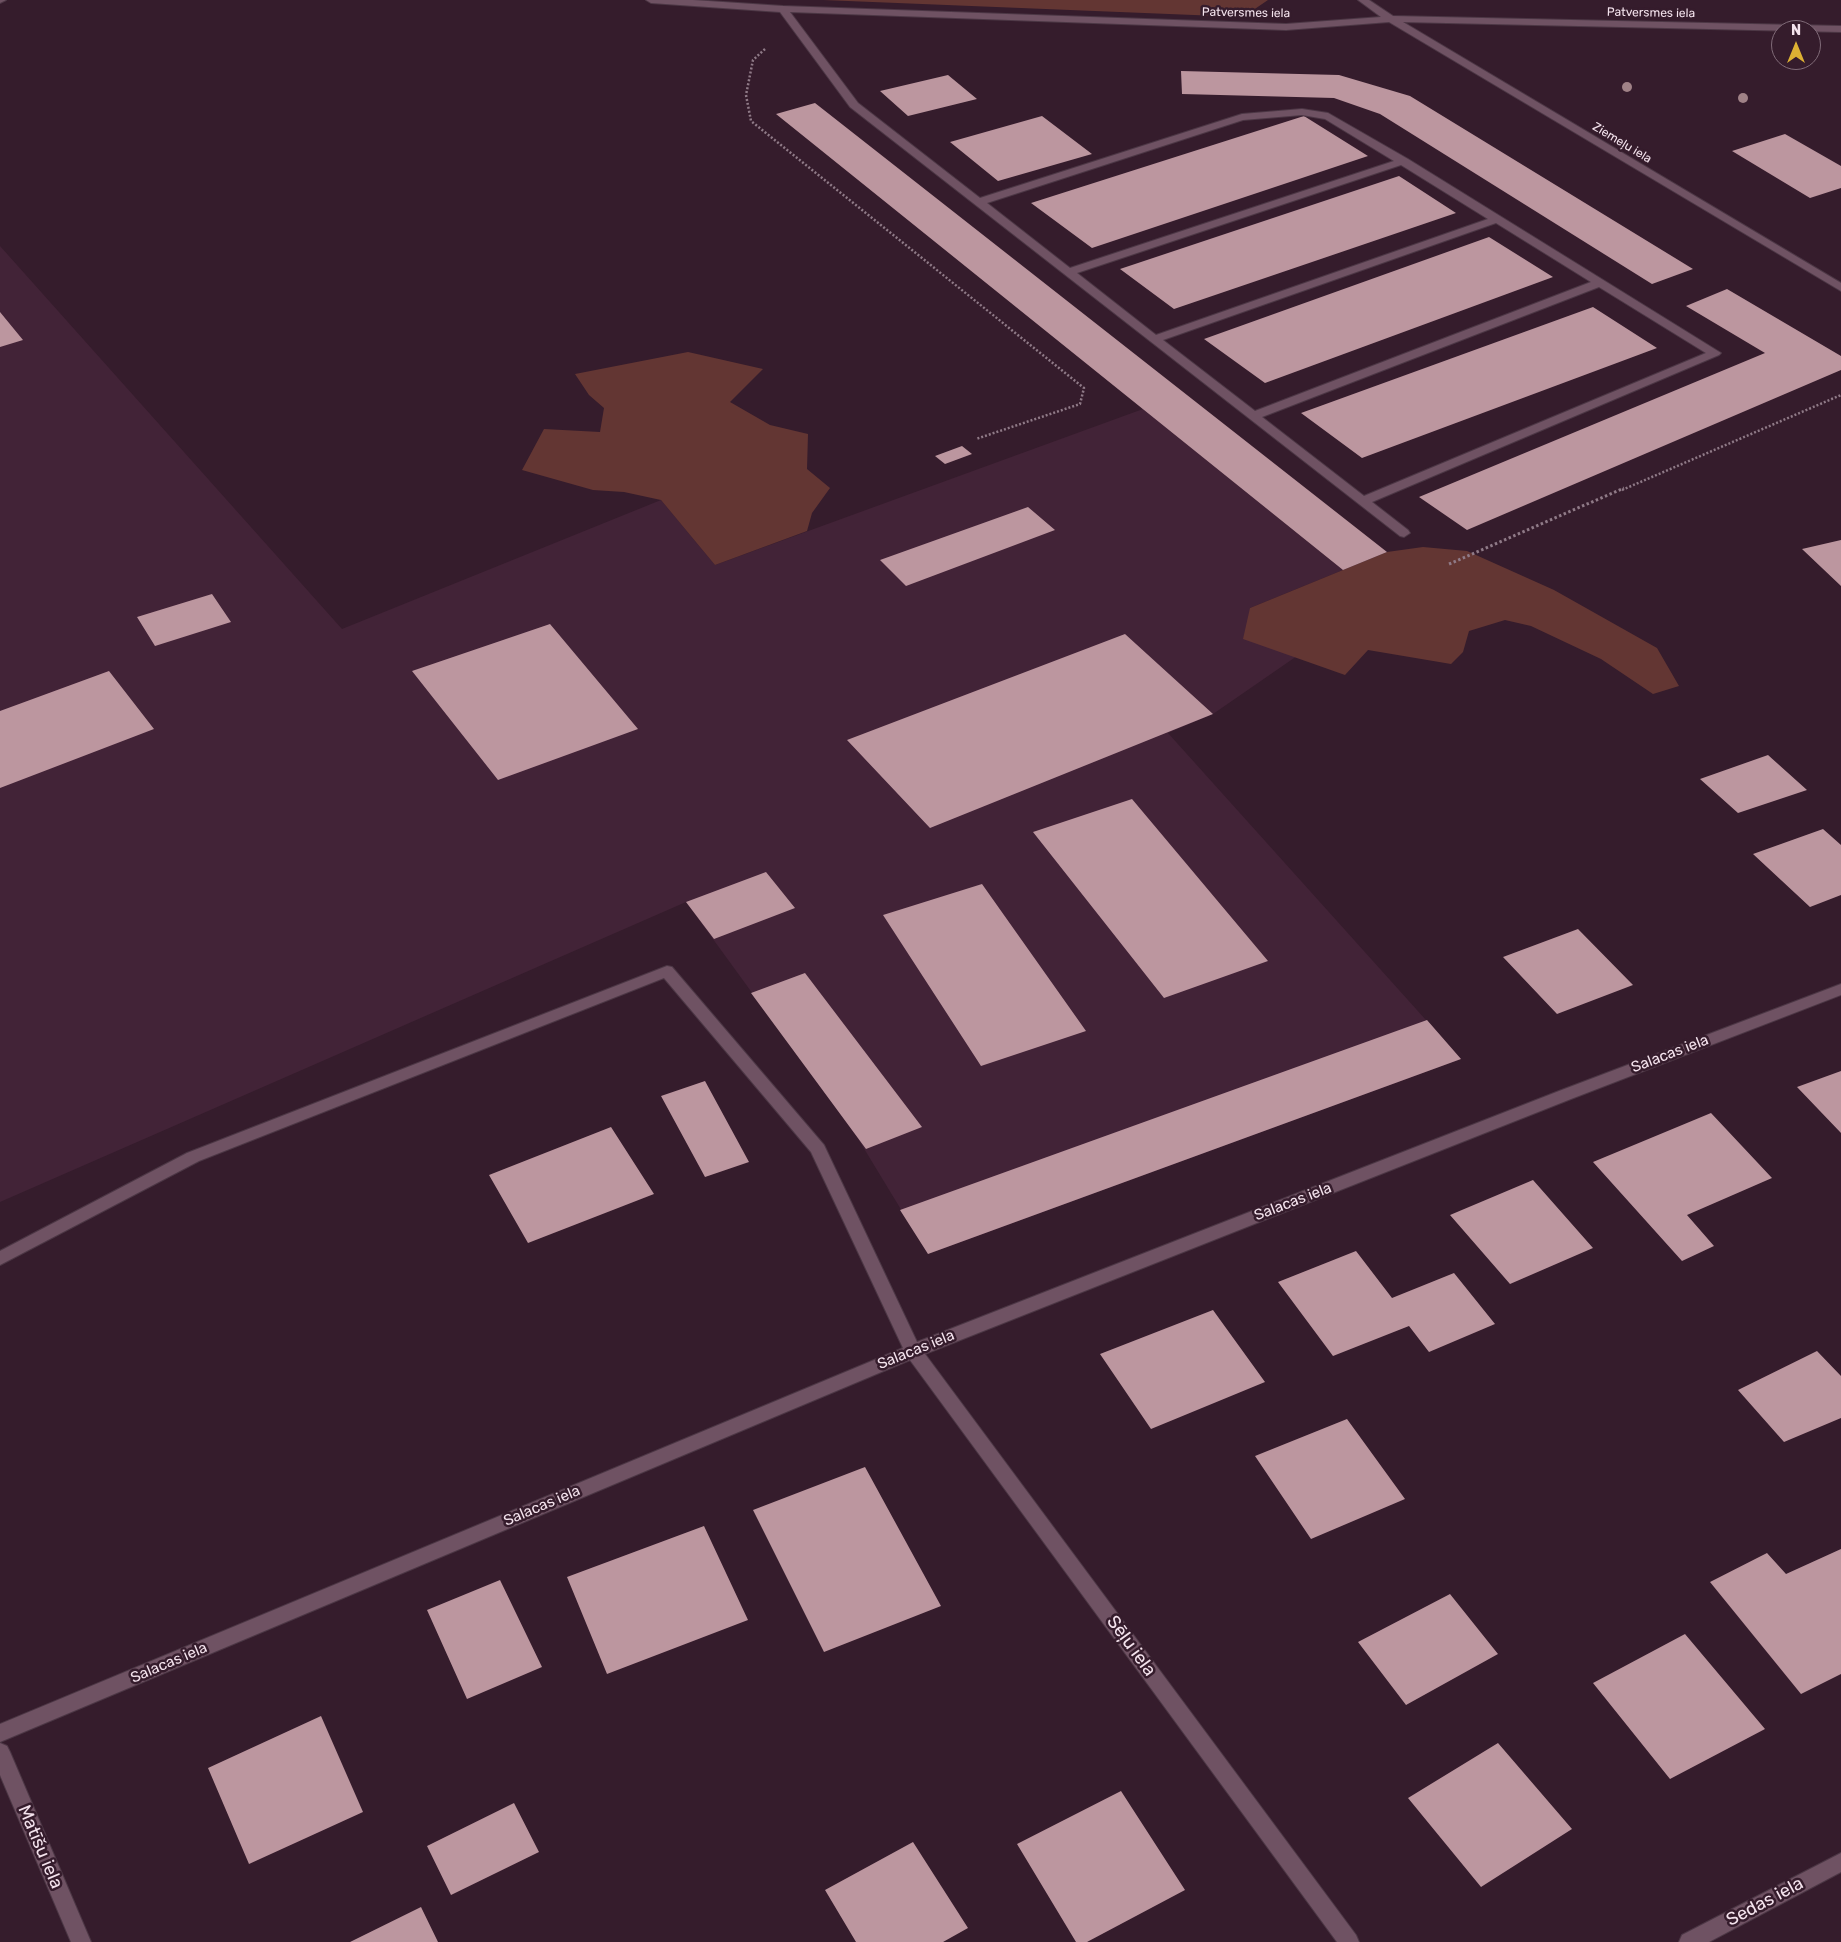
<!DOCTYPE html>
<meta charset="utf-8">
<style>
body{margin:0}
#map{position:relative;width:1841px;height:1942px;overflow:hidden;background:#351c2c;font-family:Rubik,sans-serif}
canvas{display:block}
.north{position:absolute;left:1771px;top:20px;width:50px;height:50px;box-sizing:border-box;background:#351c2c;border:1px solid #816c79;border-radius:50%;rotate:0deg;font-size:14px;font-weight:700;line-height:20px;text-align:center;color:#f4e3ed}
.north::after{content:'';display:block;margin:auto;width:18px;height:22px;background:#ddb133;clip-path:polygon(50% 0,100% 100%,50% 72%,0 100%)}
</style>
<div id="map">
<canvas width="1841" height="1942"></canvas>
<div class="north">N</div>
</div>
<script>
const context = document.querySelector('canvas').getContext('2d');
context.lineJoin = 'round';
function fillPath(path, color) { context.fillStyle = color; context.fill(path, 'evenodd'); }
const poly = rows => new Path2D(rows.map(r => 'M' + r).join(''));
function strokePath(path, color, width, dash) { context.strokeStyle = color; context.lineWidth = width; context.lineCap = dash ? 'butt' : 'round'; context.setLineDash(dash || []); context.stroke(path); }
function label(font, color, halo, rows, align = 'center') {
  context.font = font + ' Rubik,sans-serif'; context.lineWidth = 5; context.setLineDash([]); context.textBaseline = 'middle'; context.strokeStyle = halo; context.fillStyle = color; for (const [text, x, y, turn = 0] of rows) {
    context.save(); context.translate(x, y); context.rotate((+turn || 0) * Math.PI / 180); context.textAlign = isNaN(turn) ? turn : align; if (halo) context.strokeText(text, 0, 0); context.fillText(text, 0, 0); context.restore();
  }
}
fillPath(poly([
 [0,246,342,629,661,500,715,565,1143,409,1343,570,1250,608,1297,656,1213,714,1168,733,1461,1059,928,1254,857,1137,686,902,0,1202]
]), '#422337');
fillPath(poly([
 [823,0,1268,0,1243,17],
 [688,352,763,369,730,402,770,425,808,434,807,469,830,488,812,513,807,531,715,565,661,500,624,492,593,490,522,470,544,429,600,432,604,408,589,395,575,374],
 [1423,547,1467,551,1554,590,1657,648,1679,686,1653,694,1601,659,1531,626,1505,620,1469,631,1463,652,1451,664,1368,650,1345,675,1243,639,1250,608,1387,552]
]), '#633633');
fillPath(poly([
 [1181,71,1339,75,1410,96,1693,269,1652,284,1380,114,1334,98,1182,94],
 [948,75,977,99,908,116,880,91],
 [815,103,1387,552,1343,570,776,114],
 [1042,116,1092,154,998,181,950,142],
 [1304,116,1368,156,1092,248,1031,203],
 [1785,134,1841,166,1841,188,1810,198,1732,151],
 [1399,176,1456,213,1174,309,1120,269],
 [1489,237,1553,277,1265,383,1204,339],
 [1727,289,1841,356,1841,370,1467,530,1419,497,1765,353,1686,306],
 [1593,307,1657,348,1362,458,1301,413],
 [0,312,23,340,0,347],
 [962,446,972,454,945,464,935,456],
 [1028,507,1055,530,906,586,880,560],
 [1841,540,1841,586,1802,549],
 [212,594,231,622,155,646,137,617],
 [550,624,638,729,498,780,412,671],
 [1125,634,1213,714,930,828,847,740],
 [109,671,154,729,0,788,0,711],
 [1768,755,1807,790,1738,813,1700,779],
 [1132,799,1268,961,1164,998,1033,832],
 [1823,829,1841,845,1841,895,1810,907,1753,854],
 [766,872,795,908,714,939,686,902],
 [982,884,1086,1031,981,1066,883,915],
 [1578,929,1633,985,1557,1014,1503,957],
 [805,973,922,1127,866,1149,751,993],
 [1427,1020,1461,1059,928,1254,900,1210],
 [1841,1071,1841,1133,1797,1087],
 [705,1081,749,1162,705,1177,661,1096],
 [1711,1113,1772,1178,1687,1215,1714,1246,1682,1261,1593,1162],
 [611,1127,654,1194,528,1243,489,1175],
 [1533,1180,1593,1248,1510,1284,1450,1215],
 [1356,1251,1392,1298,1454,1273,1495,1324,1429,1352,1409,1326,1333,1356,1278,1282],
 [1213,1310,1265,1382,1151,1429,1100,1354],
 [1817,1351,1841,1376,1841,1418,1784,1442,1738,1390],
 [1347,1419,1405,1499,1311,1539,1255,1456],
 [865,1467,941,1606,824,1652,753,1510],
 [704,1526,748,1620,607,1674,567,1577],
 [1841,1549,1841,1674,1801,1694,1710,1582,1767,1553,1786,1574],
 [500,1580,542,1667,467,1699,427,1610],
 [1450,1594,1498,1654,1406,1705,1358,1642],
 [1685,1634,1765,1729,1670,1779,1593,1683],
 [321,1716,363,1812,249,1864,208,1768],
 [1498,1743,1572,1829,1481,1887,1408,1798],
 [1121,1791,1185,1890,1087,1942,1076,1942,1017,1844],
 [514,1803,539,1852,451,1895,427,1846],
 [913,1842,968,1928,943,1942,856,1942,825,1890],
 [421,1907,438,1942,350,1942]
]), '#bc969f');
const minor = poly([
 [0,0,6,0,0,3,0,0],
 [646,0,693,0,783,6,1286,24,1381,17,1358,0,1369,0,1393,16,1841,26,1841,32,1403,22,1841,283,1841,291,1389,22,1286,30,790,12,858,103,980,198,1242,114,1302,109,1328,113,1408,159,1721,353,1719,355,1372,502,1408,530,1410,533,1404,537,1400,536,850,107,780,12,651,3,646,0],
 [1302,115,1325,119,1394,161,1070,268,987,203,1243,120,1302,115],
 [1401,165,1488,219,1156,335,1077,273,1401,165],
 [1496,223,1591,282,1255,411,1163,340,1496,223],
 [1599,287,1706,353,1364,496,1262,417,1599,287],
 [667,966,672,967,824,1145,917,1342,1559,1091,1841,984,1841,995,1571,1099,925,1354,1356,1935,1359,1942,1337,1942,910,1360,0,1742,0,1724,903,1348,811,1152,664,978,199,1161,0,1265,0,1251,187,1153,667,966],
 [0,1743,7,1746,10,1752,91,1942,71,1942,0,1775,0,1743],
 [1841,1853,1841,1872,1709,1942,1679,1942,1682,1935,1841,1853]
]);
strokePath(minor, '#4c3745', 2);
strokePath(poly([
 [765,49,753,60,746,95,751,121,1084,388,1080,404,976,439],
 [1622,490,1841,395]
]), '#8f7a87', 2.5, [2, 2]);
strokePath(poly([
 [1449,564,1624,488]
]), '#8f7a87', 3, [2.5, 2.5]);
fillPath(minor, '#6f5263');
context.fillStyle = '#a08287';
for (const [x, y] of [
 [1627,87],
 [1743,98]
]) { context.beginPath(); context.arc(x, y, 5, 0, 2 * Math.PI); context.fill(); }
label('12px', '#f4e3ed', '#351c2c', [
 ["Patversmes iela",1246,13,1],
 ["Patversmes iela",1651,13,1],
 ["Ziemeļu iela",1622,143,31]
]);
label('15px', '#f4e3ed', '#351c2c', [
 ["Salacas iela",1670,1054,-21],
 ["Salacas iela",1293,1202,-21],
 ["Salacas iela",916,1350,-22],
 ["Salacas iela",542,1506,-23],
 ["Salacas iela",169,1663,-23]
]);
label('18px', '#f4e3ed', '#351c2c', [
 ["Sēļu iela",1131,1646,54],
 ["Matīšu iela",40,1847,67],
 ["Sedas iela",1765,1902,-28]
]);
</script>
